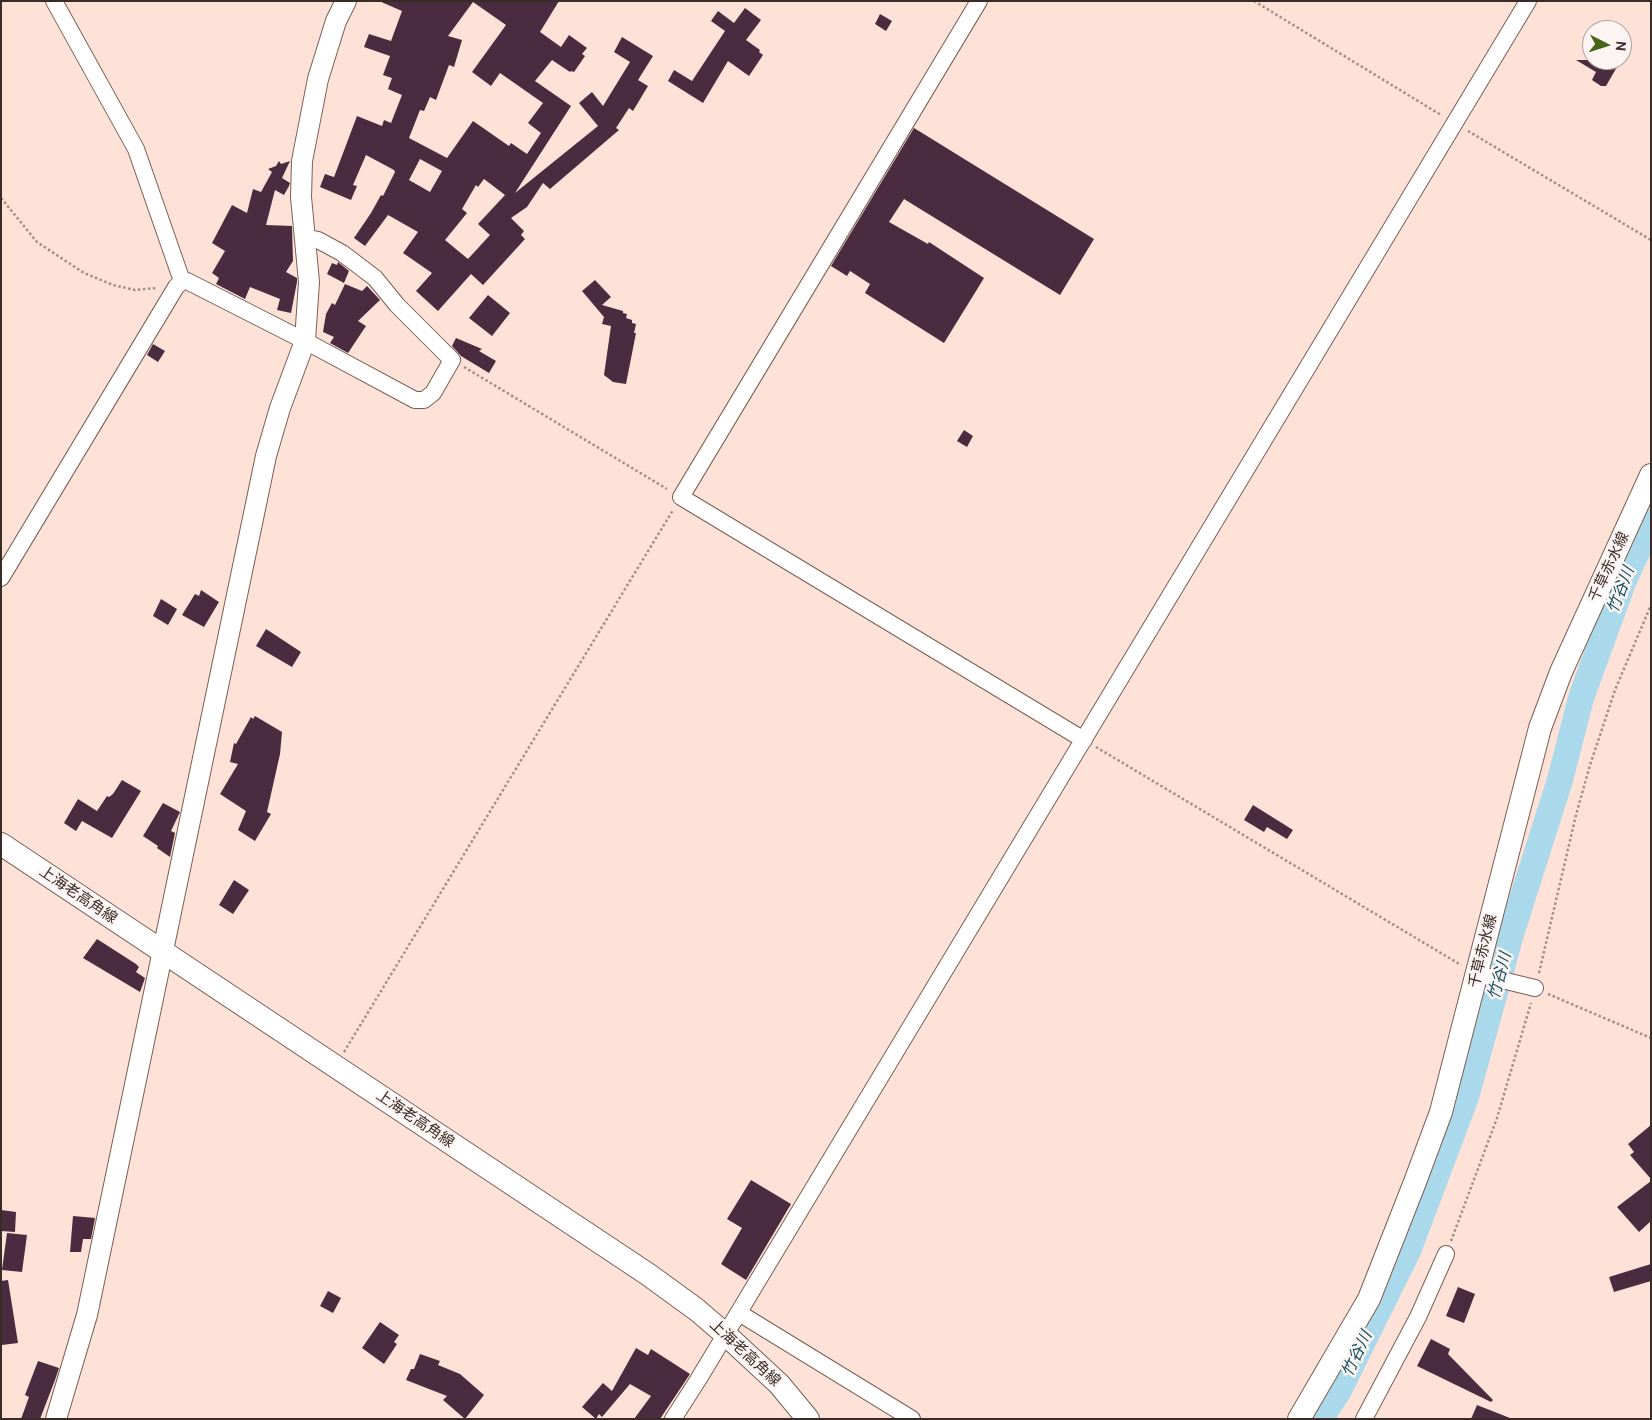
<!DOCTYPE html>
<meta charset="utf-8">
<style>
body{margin:0}
#map{position:relative;width:1652px;height:1420px;overflow:hidden;background:#fee2d8;font-family:Cabin,sans-serif}
canvas{display:block}
.frame{position:absolute;inset:0;border:2px solid #392c27;pointer-events:none}
.north{position:absolute;left:1582px;top:20px;width:50px;height:50px;box-sizing:border-box;background:#fcf4f2;border:1px solid #aea4a1;border-radius:50%;rotate:95deg;font-size:14px;font-weight:700;line-height:20px;text-align:center;color:#392c27}
.north::after{content:'';display:block;margin:auto;width:18px;height:22px;background:#46651a;clip-path:polygon(50% 0,100% 100%,50% 72%,0 100%)}
</style>
<div id="map">
<canvas width="1652" height="1420"></canvas>
<div class="frame"></div>
<div class="north">N</div>
</div>
<script>
const context = document.querySelector('canvas').getContext('2d');
context.lineJoin = 'round';
const poly = rows => new Path2D(rows.map(r => 'M' + r).join(''));
function strokePath(path, color, width, dash) { context.strokeStyle = color; context.lineWidth = width; context.lineCap = dash ? 'butt' : 'round'; context.setLineDash(dash || []); context.stroke(path); }
function fillPath(path, color) { context.fillStyle = color; context.fill(path, 'evenodd'); }
function label(font, color, halo, rows, align = 'center') {
  context.font = font + ' Cabin,"Noto Sans JP",sans-serif'; context.lineWidth = 5; context.setLineDash([]); context.textBaseline = 'middle'; context.strokeStyle = halo; context.fillStyle = color; for (const [text, x, y, turn = 0] of rows) {
    context.save(); context.translate(x, y); context.rotate((+turn || 0) * Math.PI / 180); context.textAlign = isNaN(turn) ? turn : align; if (halo) context.strokeText(text, 0, 0); context.fillText(text, 0, 0); context.restore();
  }
}
strokePath(poly([
 [1320,1419,1338,1392,1408,1251,1466,1097,1511,934,1560,780,1581,698,1624,580,1651,522]
]), '#a9d9eb', 26);
fillPath(poly([
 [379,1,559,1,540,32,561,47,569,35,587,48,582,54,585,56,574,72,571,71,570,72,552,60,535,81,571,106,515,193,598,126,579,103,592,92,603,106,630,62,614,52,622,37,653,56,638,80,648,86,633,111,629,108,616,128,619,130,550,189,543,183,527,207,511,218,524,231,521,235,525,239,483,285,471,274,438,311,416,291,432,273,403,253,418,232,388,215,365,246,354,238,371,213,381,195,383,196,395,172,394,170,366,155,353,185,357,186,351,200,320,187,325,174,334,177,357,116,382,126,384,120,391,123,402,95,388,89,392,78,383,75,390,56,364,47,369,34,391,41,402,11],
 [473,2,506,25,472,72,491,86,500,73,543,103,528,123,541,133,527,154,511,143,509,146,473,121,447,158,409,138,420,110,424,111,430,97,436,100,449,65,454,67,462,40,448,36],
 [420,159,442,171,430,192,409,180],
 [484,179,505,195,478,224,490,235,468,259,445,240,467,213,462,209,476,185,478,187],
 [745,8,761,20,746,40,760,50,759,52,763,55,749,76,728,61,703,103,668,81,674,70,692,81,725,31,711,21,718,11,734,23],
 [880,14,892,21,886,31,875,24],
 [1576,60,1621,60,1606,86,1601,86,1592,80,1596,72],
 [914,128,1094,239,1060,295,904,199,889,222,928,244,929,242,984,278,944,343,865,293,870,284,850,271,847,276,831,266],
 [279,161,281,164,290,161,282,178,290,183,289,186,284,195,275,190,266,225,292,226,293,261,286,272,297,278,297,282,291,313,277,310,280,299,250,287,245,299,216,284,219,278,212,273,225,251,212,243,232,205,247,213,253,189,261,192,272,172,268,169,276,166],
 [338,262,349,271,344,283,327,274,332,263,337,265],
 [595,280,611,297,602,305,623,311,623,313,627,314,626,318,632,320,632,323,636,324,634,333,636,333,626,384,613,382,604,375,611,326,602,324,604,317,582,291],
 [345,284,362,291,367,286,380,300,358,321,366,326,348,353,330,343,334,337,323,332,326,314,332,303,335,305],
 [488,295,510,313,492,336,469,318],
 [456,338,482,349,479,351,496,361,489,373,461,356,452,346],
 [153,344,165,351,158,362,147,355],
 [964,430,973,436,967,447,957,441],
 [201,590,219,602,204,627,182,615,195,594,199,596],
 [161,599,177,609,168,625,153,616],
 [266,629,301,652,292,667,256,646],
 [255,716,282,732,280,754,267,812,271,814,255,841,238,830,246,811,220,794,238,764,230,762,234,743,236,744,251,717,253,719],
 [122,780,141,791,112,838,82,821,76,831,64,823,78,799,97,811,107,796,109,797,113,794],
 [163,803,180,812,171,831,175,833,170,857,157,848,158,846,143,836],
 [1253,805,1293,830,1287,839,1267,827,1264,832,1244,820],
 [234,880,249,890,233,914,219,905],
 [97,939,136,964,139,967,136,972,145,978,140,992,83,958],
 [1651,1125,1651,1179,1630,1155,1634,1152,1628,1144],
 [751,1180,791,1204,746,1280,721,1264,742,1228,727,1219],
 [1651,1181,1651,1221,1639,1232,1617,1207],
 [1,1210,16,1212,15,1232,1,1231],
 [73,1216,95,1218,91,1239,83,1239,81,1252,70,1252],
 [7,1233,27,1235,22,1272,2,1270],
 [1651,1264,1651,1281,1614,1292,1609,1277],
 [8,1280,18,1343,2,1345,1,1281],
 [1458,1287,1475,1294,1464,1323,1446,1316],
 [328,1291,341,1298,333,1313,320,1306],
 [380,1322,399,1335,394,1342,397,1344,384,1364,362,1348],
 [1431,1339,1450,1349,1448,1354,1493,1400,1491,1402,1417,1366],
 [636,1348,648,1355,651,1349,690,1374,660,1419,634,1419,651,1396,630,1384,602,1417,599,1414,596,1419,582,1407,603,1383,612,1391],
 [420,1354,440,1361,438,1365,460,1374,484,1395,465,1419,443,1400,447,1396,406,1380,411,1369,414,1369],
 [38,1361,59,1368,55,1380,40,1419,21,1419,29,1397,25,1395],
 [1477,1405,1510,1418,1510,1419,1471,1419]
]), '#4a2b3f');
const minor = poly([
 [54,1,136,149,182,281],
 [979,1,681,497,1084,740],
 [182,281,187,281,305,341,415,400,424,400,433,393,452,360,397,305,375,278,342,253,318,240,304,237],
 [1,578,176,287,182,281],
 [1477,974,1535,988],
 [739,1313,912,1419],
 [673,1419,698,1380,1528,1],
 [1364,1419,1418,1317,1446,1254]
]);
const tertiary = poly([
 [56,1419,87,1315,266,456,280,408,305,341,309,282,301,197,302,161,318,79,336,21,346,1]
]);
const secondary = poly([
 [1,844,649,1275,697,1310,725,1334,779,1384,808,1419],
 [1299,1419,1369,1299,1415,1182,1441,1112,1540,728,1561,672,1651,475]
]);
strokePath(minor, '#7b5e53', 18);
strokePath(tertiary, '#7b5e53', 22);
strokePath(secondary, '#7b5e53', 24);
strokePath(poly([
 [1254,1,1441,115],
 [1468,131,1651,240],
 [1,198,37,242,84,273,113,285,135,290,157,288],
 [464,367,667,489],
 [1096,747,1461,965],
 [1539,973,1576,815,1590,765,1615,690,1651,605],
 [1548,994,1651,1038],
 [344,1052,673,510],
 [1451,1241,1497,1118,1531,1003]
]), '#a38e86', 2.5, [2.5, 2.5]);
strokePath(minor, '#fff', 16);
strokePath(tertiary, '#fff', 20);
strokePath(secondary, '#fff', 22);
label('15px', '#392c27', '#fcf4f2', [
 ["千草赤水線",1609,567,-65],
 ["上海老高角線",78,895,34],
 ["千草赤水線",1483,951,-76],
 ["上海老高角線",415,1119,34],
 ["上海老高角線",745,1353,43]
]);
label('italic 16px', '#104f62', '#fcf4f2', [
 ["竹谷川",1621,590,-69],
 ["竹谷川",1500,976,-75],
 ["竹谷川",1357,1354,-64]
]);
</script>
